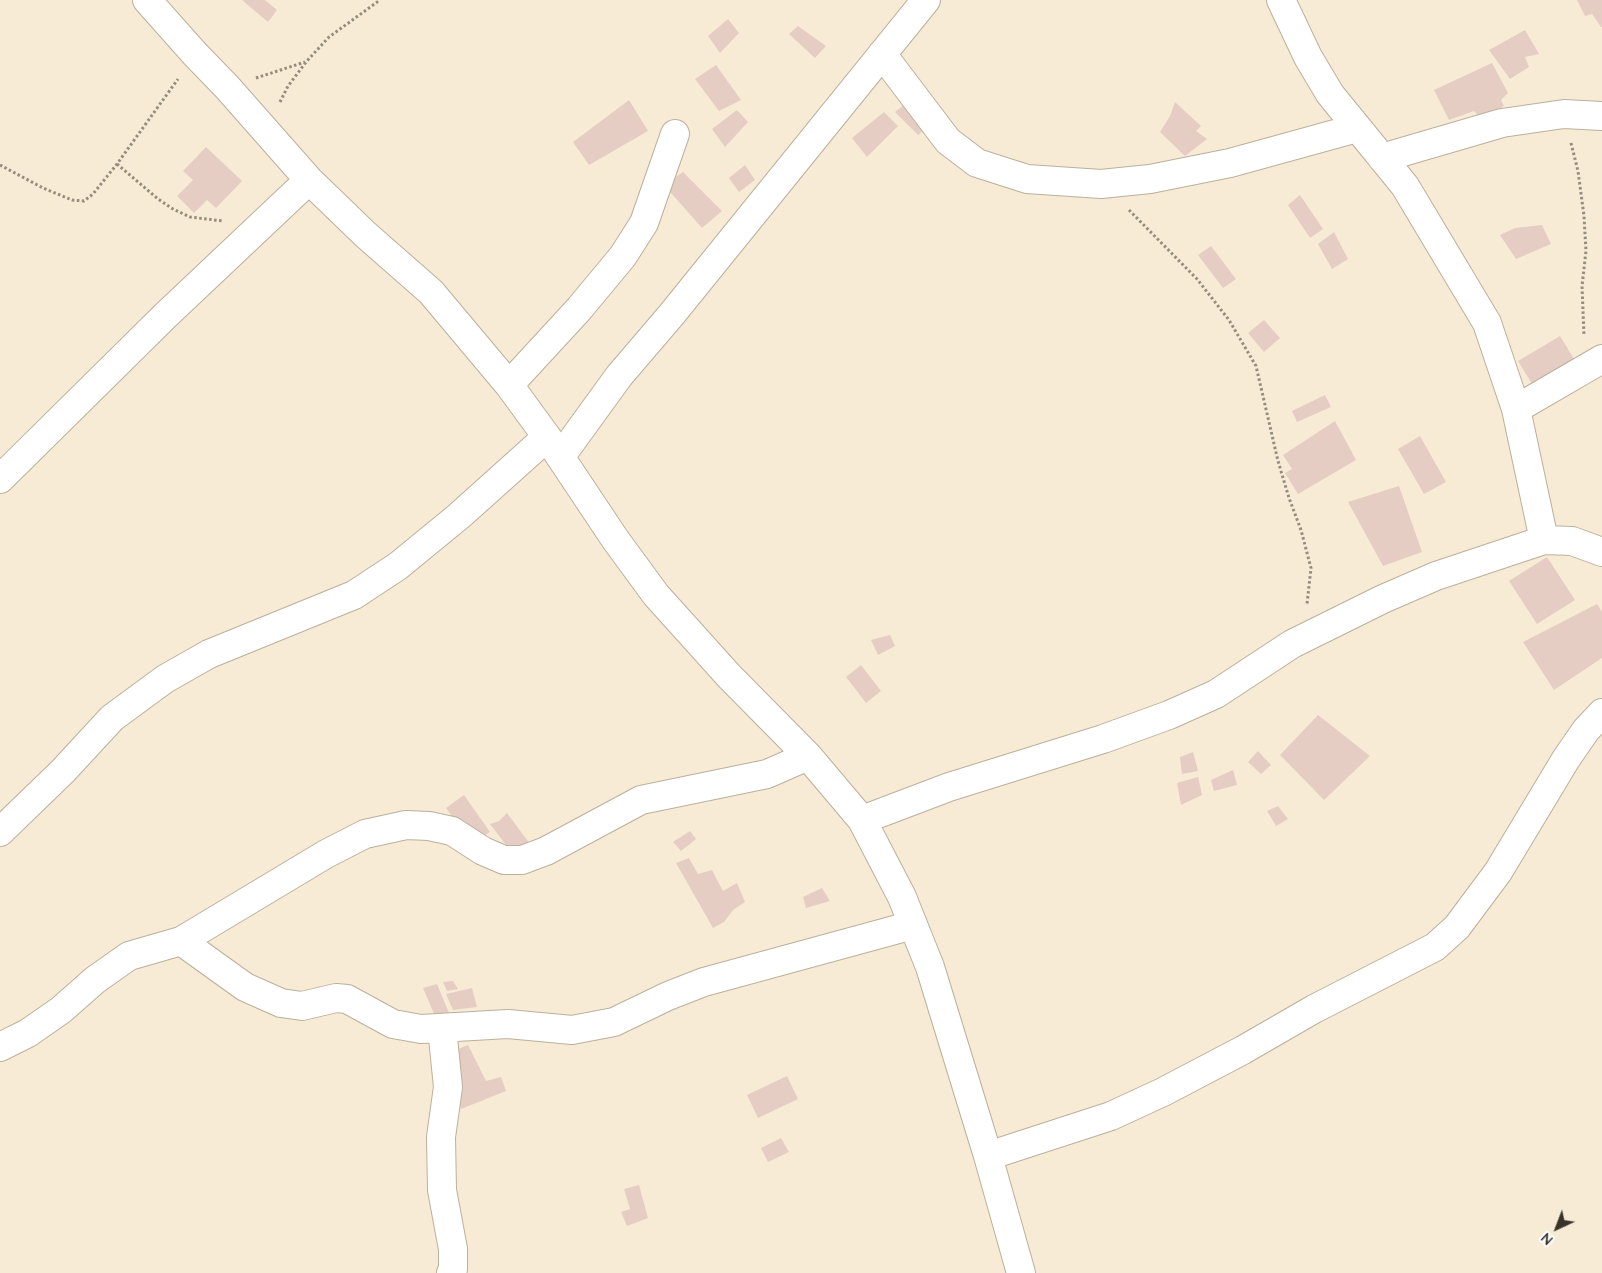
<!DOCTYPE html>
<style>
body{margin:0}
#map{position:relative;width:1602px;height:1273px;overflow:hidden;background:#f7ebd6;font-family:Quicksand,sans-serif}
canvas{display:block}
.north{position:absolute;left:1532px;top:1203px;width:50px;height:50px;-webkit-text-stroke:4px #fff;paint-order:stroke;rotate:223deg;font-size:14px;font-weight:700;line-height:20px;text-align:center;color:#38342b}
.north::after{content:'';display:block;margin:auto;width:18px;height:22px;background:#38342b;clip-path:polygon(50% 0,100% 100%,50% 72%,0 100%)}
</style>
<div id="map">
<canvas width="1602" height="1273"></canvas>
<div class="north">N</div>
</div>
<script>
const context = document.querySelector('canvas').getContext('2d');
context.lineJoin = 'round';
function fillPath(path, color) { context.fillStyle = color; context.fill(path, 'evenodd'); }
const poly = rows => new Path2D(rows.map(r => 'M' + r).join(''));
function strokePath(path, color, width, dash) { context.strokeStyle = color; context.lineWidth = width; context.lineCap = dash ? 'butt' : 'round'; context.setLineDash(dash || []); context.stroke(path); }
fillPath(poly([
 [242,0,265,0,277,10,268,22],
 [1577,0,1602,0,1602,27,1601,27,1592,14,1585,16],
 [728,19,739,33,720,53,708,36],
 [798,26,826,46,815,58,789,34],
 [1525,30,1539,54,1525,57,1529,67,1510,79,1489,50],
 [1492,63,1508,93,1501,100,1504,106,1482,119,1474,111,1449,120,1434,90],
 [716,65,741,100,719,111,695,79],
 [629,100,648,131,589,165,573,142],
 [1175,102,1201,126,1196,131,1207,139,1185,156,1160,132,1170,116],
 [905,104,926,128,918,135,895,112],
 [737,110,748,122,725,147,712,129],
 [884,112,898,126,867,157,852,138],
 [206,147,242,181,216,208,207,200,194,213,177,196,193,180,183,171],
 [745,165,755,180,739,192,729,178],
 [683,172,722,211,702,228,664,185],
 [1300,195,1323,229,1310,238,1288,205],
 [1542,225,1551,244,1516,259,1500,235,1515,228],
 [1334,232,1348,259,1332,269,1318,244],
 [1211,246,1236,279,1223,288,1198,255],
 [1264,320,1280,338,1264,352,1248,333],
 [1560,336,1574,359,1532,384,1518,361],
 [1325,395,1331,407,1297,422,1292,411],
 [1335,421,1356,460,1298,494,1285,473,1292,469,1283,455],
 [1420,436,1446,482,1424,494,1398,449],
 [1399,486,1422,552,1383,566,1348,502],
 [1547,557,1575,600,1537,624,1509,581],
 [1597,604,1602,612,1602,658,1554,690,1523,642],
 [890,635,895,646,878,655,871,640],
 [861,665,881,691,866,703,846,677],
 [1318,715,1370,756,1324,800,1280,755],
 [1258,751,1271,765,1261,774,1248,762],
 [1193,752,1198,771,1182,774,1180,757],
 [1233,770,1237,785,1214,791,1211,780],
 [1198,777,1202,795,1181,805,1177,783],
 [464,795,490,832,472,844,446,808],
 [1278,806,1288,819,1276,826,1267,811],
 [507,813,530,844,513,854,490,824,499,821],
 [690,831,696,839,681,851,673,842],
 [689,858,698,874,712,870,723,891,737,883,745,902,733,910,724,922,713,928,676,863],
 [822,888,830,901,806,908,803,897],
 [453,981,458,989,447,991,443,982],
 [437,984,451,1018,438,1023,423,988],
 [472,988,477,1007,453,1010,446,994],
 [468,1045,486,1081,501,1077,506,1091,461,1109,449,1053],
 [787,1076,798,1099,758,1118,747,1095],
 [781,1138,789,1152,768,1162,761,1148],
 [639,1185,648,1218,627,1226,621,1212,630,1209,624,1189]
]), '#e5cdc3');
const minor = poly([
 [147,0,195,54,227,87,309,180,366,235,431,292,509,385,547,437,615,539,656,595,729,676,808,756,862,820,902,897,930,967,988,1156,1021,1273],
 [1281,0,1308,57,1330,94,1405,186,1487,323,1516,409,1544,540],
 [882,54,948,141,977,163,1027,179,1101,184,1150,179,1230,163,1357,128],
 [1382,158,1502,123,1564,114,1602,116],
 [509,385,579,309,623,256,644,223,675,134],
 [1516,409,1602,359],
 [561,456,619,376,672,314,926,0],
 [0,479,166,315,309,180],
 [862,820,949,787,1103,739,1169,715,1216,694,1292,644,1383,599,1436,576,1544,540,1572,541,1602,552],
 [0,832,63,771,112,718,165,679,209,654,354,595,398,566,459,516,547,437],
 [181,941,245,987,281,1003,302,1006,336,998,347,999,393,1024,421,1029,508,1024,572,1030,614,1022,668,996,704,982,913,925],
 [442,1028,448,1087,441,1137,442,1190,453,1249,453,1269,451,1273],
 [0,1047,28,1033,61,1010,95,980,129,956,181,941,326,854,365,834,406,825,429,826,452,831,483,851,504,860,522,860,546,851,641,800,767,774,808,756],
 [988,1156,1111,1116,1163,1092,1243,1050,1314,1009,1435,947,1457,927,1498,872,1566,759,1586,730,1602,713]
]);
strokePath(minor, '#bbb09c', 30);
strokePath(poly([
 [256,78,305,62],
 [280,102,288,86,306,62,329,37,380,0],
 [1571,143,1578,171,1584,216,1586,251,1582,286,1584,336],
 [117,164,158,199,173,209,190,217,223,221],
 [0,165,43,188,72,200,84,201,93,194,117,164,178,79],
 [1129,210,1197,279,1229,320,1256,366,1278,461,1289,498,1301,530,1311,568,1307,604]
]), '#948c7d', 3, [2.5, 2.5]);
strokePath(minor, '#fff', 28);
</script>
